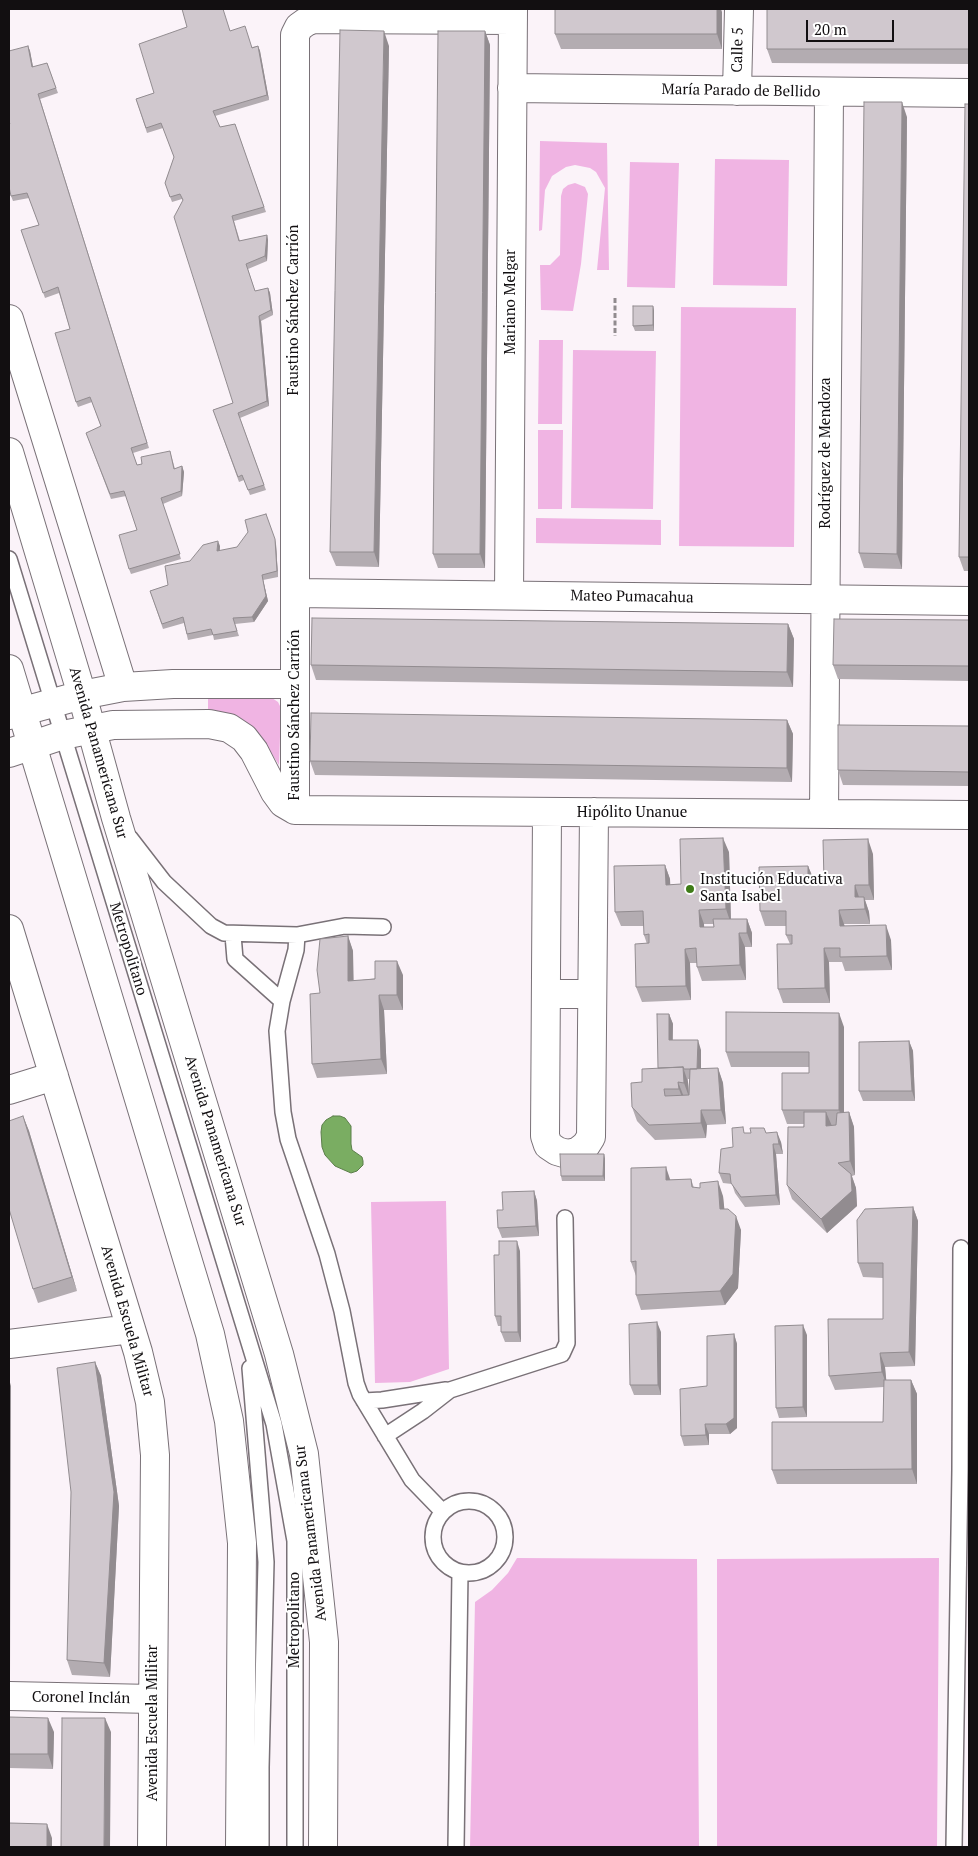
<!DOCTYPE html>
<meta charset="utf-8">
<style>
body{margin:0}
#map{position:relative;width:978px;height:1856px;overflow:hidden;background:#fbf3f9;font-family:"PT Serif",serif}
canvas{display:block}
.frame{position:absolute;inset:0;border:10px solid #120f11;pointer-events:none}
.scale{position:absolute;left:806px;top:20px;width:88px;height:22px;box-sizing:border-box;border:2px solid #120f11;border-top:0;padding-left:6px;font-size:15px;line-height:18px;white-space:nowrap;color:#120f11;-webkit-text-stroke:4px #fff;paint-order:stroke}
</style>
<div id="map">
<canvas width="978" height="1856"></canvas>
<div class="frame"></div>
<div class="scale">20 m</div>
</div>
<script>
const context = document.querySelector('canvas').getContext('2d');
context.lineJoin = 'round';
function fillPath(path, color) { context.fillStyle = color; context.fill(path, 'evenodd'); }
const poly = rows => new Path2D(rows.map(r => 'M' + r).join(''));
function strokePath(path, color, width, dash) { context.strokeStyle = color; context.lineWidth = width; context.lineCap = dash ? 'butt' : 'round'; context.setLineDash(dash || []); context.stroke(path); }
function label(font, color, halo, rows, align = 'center') {
  context.font = font + ' "PT Serif",serif'; context.lineWidth = 4; context.setLineDash([]); context.textBaseline = 'middle'; context.strokeStyle = halo; context.fillStyle = color; for (const [text, x, y, turn = 0] of rows) {
    context.save(); context.translate(x, y); context.rotate((+turn || 0) * Math.PI / 180); context.textAlign = isNaN(turn) ? turn : align; if (halo) context.strokeText(text, 0, 0); context.fillText(text, 0, 0); context.restore();
  }
}
fillPath(poly([
 [540,141,607,143,609,270,597,270,605,188,596,172,590,168,575,165,566,167,552,176,545,190,542,230,539,231],
 [715,159,789,160,787,286,713,285],
 [630,162,679,163,675,288,627,287],
 [575,183,585,187,588,194,581,264,573,311,541,310,540,265,550,265,560,255,561,196,563,189,568,185],
 [681,307,796,308,794,547,679,546],
 [539,340,563,340,562,424,538,424],
 [573,350,656,351,653,509,571,508],
 [538,430,563,430,562,509,538,509],
 [536,518,661,520,661,545,536,543],
 [208,697,272,698,278,702,281,708,279,765,265,743,252,727,242,719,232,715,208,713],
 [446,1201,449,1369,410,1382,375,1383,371,1202],
 [517,1558,697,1559,699,1847,470,1847,475,1602,492,1590,508,1573],
 [939,1558,937,1847,717,1847,717,1559]
]), '#f0b4e3');
const water = poly([
 [333,1116,340,1116,345,1118,351,1126,351,1144,352,1150,362,1157,363,1161,363,1165,357,1171,351,1173,335,1166,325,1155,322,1147,321,1132,322,1125,326,1120,333,1116]
]);
fillPath(water, '#7aad62');
strokePath(water, '#5b7e4a', 1);
const lane = poly([
 [9,559,274,1424,295,1541,295,1847],
 [130,838,164,882,211,926,224,933,297,935,345,926,383,927],
 [233,935,235,959,282,1001],
 [297,935,296,950,282,1001,277,1031,283,1112,288,1139,327,1254,342,1311,356,1383,360,1394,412,1480,443,1512],
 [250,1368,266,1562,261,1767,261,1847],
 [364,1401,382,1400,446,1390],
 [385,1436,423,1411,450,1390,562,1354,567,1343,565,1218],
 '433 1537a36 36 0 1 1 72 0a36 36 0 1 1-72 0Z',
 [456,1847,460,1572],
 [954,1847,960,1470,961,1248]
]);
const street = poly([
 [512,88,969,93],
 [737,91,739,9],
 [9,319,123,687],
 [295,593,969,601],
 [509,595,513,9],
 [9,715,82,695,123,687,173,684,295,684],
 [9,753,63,735,113,725,209,724,229,728,244,738,254,751,275,792,283,803,295,810,969,815],
 [295,810,295,35,299,27,306,22,314,19,513,20],
 [547,812,545,1136,548,1145,557,1151,567,1154,577,1152,586,1145,591,1137,594,812],
 [824,814,829,92],
 [9,929,138,1352,150,1402,155,1455,152,1847],
 [546,994,592,994],
 [9,1090,54,1076],
 [9,1344,131,1329],
 [9,1696,153,1699]
]);
const primary = poly([
 [9,452,82,695,116,818,279,1354,304,1454,324,1642,323,1847],
 [9,669,210,1334,229,1421,242,1543,240,1847]
]);
strokePath(lane, '#797177', 18);
strokePath(street, '#797177', 30);
strokePath(primary, '#797177', 30);
strokePath(poly([
 [615,298,615,336]
]), '#918b8f', 3, [5, 2.5]);
strokePath(lane, '#fff', 15);
strokePath(street, '#fff', 28);
strokePath(primary, '#fff', 28);
fillPath(poly([
 [969,9,969,64,772,63,767,49],
 [722,12,722,49,561,49,555,34],
 [187,27,230,31,252,47,258,46,260,51,269,100,215,116,220,127,235,124,266,212,234,221,240,241,267,235,268,240,267,261,248,269,255,291,268,288,270,293,273,315,261,321,269,406,240,418,266,490,250,495,244,480,239,482,213,410,233,403,183,201,182,199,172,202,165,183,174,157,163,128,147,133,136,99,154,93],
 [485,31,490,45,485,568,438,568,433,554],
 [28,46,30,51,33,67,47,63,58,93,40,99,149,448,133,453,137,465,142,464,170,451,175,469,182,466,184,472,182,496,163,504,181,559,131,574,129,569,137,530,126,496,111,499,86,433,101,427,92,402,78,407,76,402,70,329,59,293,45,298,21,230,39,225,29,198,13,201,11,196,10,124],
 [389,46,379,567,336,566,330,552],
 [969,104,969,571,964,571,959,557],
 [907,117,902,569,864,568,859,553],
 [653,306,654,311,654,331,635,331,633,326],
 [266,514,276,544,278,577,263,580,268,601,254,622,235,624,239,636,214,640,213,635,188,640,184,623,163,629,150,591,168,585,190,561,220,546,220,551,237,547],
 [969,620,969,681,838,679,833,665],
 [788,624,794,639,793,687,316,680,311,665],
 [787,720,793,734,792,782,315,775,310,761],
 [969,726,969,786,843,785,838,770],
 [729,852,731,919,747,919,752,933,752,947,745,947,746,980,702,981,697,967,697,963,690,963,691,1000,642,1002,636,987,647,944,644,935,644,926,621,926,615,912,665,865,670,879,670,885,681,884],
 [704,924,713,924,714,927,704,927],
 [873,854,874,900,865,900,869,912,870,924,844,924,845,926,891,940,892,970,845,971,842,962,829,962,830,1003,783,1003,778,989,790,944,786,935,786,926,765,926,760,911,808,866,814,881,824,881],
 [348,936,353,951,353,981,403,975,403,1010,384,1010,387,1074,317,1078,312,1064,320,993],
 [669,1014,673,1024,673,1040,701,1050,701,1069,718,1068,723,1083,726,1124,707,1125,706,1138,655,1140,637,1121,632,1107,642,1082,658,1068],
 [688,1079,690,1079,689,1092,688,1082],
 [844,1027,844,1113,849,1112,854,1127,855,1175,852,1176,856,1188,857,1206,827,1233,792,1199,787,1185,804,1124,787,1124,782,1110,809,1073,809,1067,731,1067,726,1052],
 [909,1041,913,1051,915,1101,863,1101,859,1091],
 [23,1116,29,1131,77,1291,38,1303,33,1289],
 [764,1128,766,1133,781,1142,783,1154,776,1154,780,1205,745,1207,735,1193,732,1184,723,1183,719,1173,733,1147,745,1133,751,1133],
 [604,1154,605,1159,605,1181,562,1181,561,1176],
 [691,1179,694,1188,723,1196,724,1209,741,1230,738,1288,725,1305,641,1310,636,1295,636,1276,631,1262,671,1180],
 [534,1191,537,1201,539,1236,502,1238,498,1228,503,1210],
 [913,1207,918,1221,915,1366,885,1367,886,1380,911,1380,917,1394,917,1484,777,1484,772,1470,883,1422,884,1387,835,1390,829,1376,883,1319,883,1278,863,1277,858,1263],
 [520,1251,521,1342,505,1342,501,1332,501,1326,498,1326,495,1316,499,1255],
 [661,1332,661,1395,634,1395,630,1385],
 [734,1334,737,1344,737,1428,730,1434,709,1434,709,1445,684,1446,681,1436],
 [807,1335,807,1417,779,1418,776,1408],
 [95,1362,101,1376,119,1506,110,1677,72,1675,67,1660],
 [9,1717,54,1732,53,1769,9,1768]
]), '#b3acb1');
fillPath(poly([
 [717,9,721,9,722,12,722,49,717,34],
 [384,31,389,46,379,567,374,552],
 [485,31,490,45,485,568,480,554],
 [28,46,30,51,34,72,32,67],
 [258,46,260,51,269,100,267,95],
 [902,102,907,117,902,569,897,554],
 [267,235,268,240,267,261,265,256],
 [268,288,270,293,273,315,271,310],
 [653,306,654,311,654,331,653,325],
 [259,316,261,321,269,406,267,401],
 [182,466,184,472,182,496,181,491],
 [275,539,276,544,278,577,277,571],
 [218,541,220,546,219,556,217,551],
 [262,575,268,601,254,622,252,617],
 [788,624,794,639,793,687,787,672],
 [787,720,793,734,792,782,787,768],
 [723,838,729,852,731,924,726,909],
 [868,839,873,854,874,900,869,885],
 [665,865,670,879,671,899,666,885],
 [808,866,814,880,814,896,808,881],
 [855,885,860,900,855,897],
 [864,897,869,912,870,924,865,909],
 [699,910,704,924,705,942,700,927],
 [839,910,844,924,845,940,840,926],
 [747,919,752,933,752,947,747,933],
 [886,925,891,940,892,970,887,956],
 [739,933,745,947,746,980,740,965],
 [348,936,353,951,354,996,348,981],
 [824,948,829,962,830,1003,825,988],
 [685,949,690,963,691,1000,686,986],
 [397,961,403,975,403,1010,397,995],
 [379,995,384,1010,387,1074,381,1059],
 [839,1013,844,1027,844,1124,839,1110],
 [669,1014,673,1024,672,1050,669,1040],
 [698,1040,701,1050,701,1079,697,1069],
 [909,1041,913,1051,915,1101,912,1091],
 [683,1067,688,1082,689,1097,684,1083],
 [718,1068,723,1083,726,1124,721,1110],
 [678,1082,684,1097,684,1103,679,1089],
 [701,1110,707,1125,706,1138,701,1123],
 [826,1112,832,1126,826,1126],
 [849,1112,854,1127,855,1175,850,1161],
 [23,1116,29,1131,77,1291,72,1277],
 [777,1132,781,1142,783,1154,779,1144],
 [773,1144,776,1154,780,1205,776,1195],
 [604,1154,605,1159,605,1181,603,1176],
 [666,1167,671,1182,666,1180],
 [851,1174,856,1188,857,1206,827,1233,821,1219],
 [718,1181,723,1196,726,1224,720,1209],
 [534,1191,537,1201,539,1236,536,1226],
 [913,1207,918,1221,915,1366,909,1352],
 [736,1216,741,1230,738,1288,725,1305,720,1291],
 [517,1241,520,1251,521,1342,518,1332],
 [657,1322,661,1332,661,1395,658,1385],
 [803,1325,807,1335,807,1417,803,1407],
 [734,1334,737,1344,737,1428,730,1434,726,1424],
 [880,1353,885,1367,887,1387,882,1372],
 [95,1362,101,1376,119,1506,110,1677,104,1663],
 [9,1379,11,1386,10,1675,9,1670],
 [911,1380,917,1394,917,1484,912,1469],
 [705,1424,709,1434,709,1445,706,1435],
 [48,1718,54,1732,53,1769,48,1754],
 [105,1718,111,1732,110,1847,104,1847],
 [47,1824,52,1838,52,1847,47,1847]
]), '#928c90');
const building = poly([
 [182,9,223,9,230,31,245,26,252,48,258,46,267,95,213,111,220,127,235,124,264,207,232,216,239,241,267,235,265,256,246,264,255,291,268,288,271,310,259,316,267,401,238,413,264,485,248,490,242,475,238,477,213,410,233,403,174,217,183,200,180,194,170,197,165,183,174,157,161,123,146,128,136,99,154,93,139,44,187,27,182,9],
 [555,9,717,9,717,34,555,34,555,9],
 [767,9,969,9,969,49,767,49,767,9],
 [340,30,384,31,374,552,330,552,340,30],
 [438,31,485,31,480,554,433,554,438,31],
 [28,46,32,67,47,63,56,88,38,94,147,443,131,448,137,465,142,464,141,457,170,451,174,469,182,466,181,491,161,498,180,554,129,569,119,535,137,530,124,491,110,494,86,433,101,426,90,397,76,402,55,333,70,329,58,287,43,293,21,230,39,225,27,193,11,196,9,187,9,124,10,124,9,122,9,51,28,46],
 [864,102,902,102,897,554,859,553,864,102],
 [965,104,969,104,969,557,959,557,965,104],
 [633,306,653,306,653,325,633,326,633,306],
 [266,514,275,539,277,571,262,575,266,596,252,617,233,618,237,631,213,635,211,629,187,634,183,617,162,624,150,591,168,585,165,566,190,561,203,545,218,541,217,551,237,547,248,532,245,520,266,514],
 [312,618,788,624,787,672,311,665,312,618],
 [834,619,969,620,969,666,833,665,834,619],
 [311,713,787,720,787,768,310,761,311,713],
 [838,725,969,726,969,772,838,770,838,725],
 [723,838,726,909,699,910,700,927,714,927,713,919,747,919,747,933,739,933,740,965,697,967,696,948,685,949,686,986,636,987,635,944,649,943,649,934,644,935,643,911,615,912,614,866,665,865,666,885,681,884,680,839,723,838],
 [868,839,869,885,855,885,855,897,864,897,865,909,839,910,840,926,886,925,887,956,840,957,840,948,824,948,825,988,778,989,777,944,792,944,792,935,786,935,786,911,760,911,759,867,808,866,808,881,824,881,823,840,868,839],
 [348,936,348,981,375,979,375,961,397,961,397,995,379,995,381,1059,312,1064,310,994,320,993,317,970,320,939,348,936],
 [726,1012,839,1013,839,1110,782,1110,782,1073,809,1073,809,1052,726,1052,726,1012],
 [657,1014,669,1014,669,1040,698,1040,697,1069,684,1069,683,1067,658,1068,657,1014],
 [909,1041,912,1091,859,1091,859,1042,909,1041],
 [683,1067,684,1083,678,1082,679,1089,664,1089,665,1096,689,1095,690,1069,718,1068,721,1110,701,1110,701,1123,649,1125,632,1107,631,1083,642,1082,642,1069,683,1067],
 [804,1112,826,1112,826,1126,836,1125,837,1113,849,1112,850,1161,838,1163,851,1174,852,1191,821,1219,787,1185,788,1127,804,1127,804,1112],
 [23,1116,72,1277,33,1289,9,1209,9,1121,23,1116],
 [743,1127,744,1133,751,1133,750,1128,764,1128,766,1133,777,1132,779,1144,773,1144,776,1195,741,1197,731,1183,730,1174,719,1173,721,1149,733,1147,732,1128,743,1127],
 [560,1154,604,1154,603,1176,561,1176,560,1154],
 [666,1167,666,1180,691,1179,692,1187,700,1188,700,1183,718,1181,720,1209,728,1209,736,1216,733,1274,720,1291,636,1295,636,1261,631,1262,631,1168,666,1167],
 [534,1191,536,1226,498,1228,497,1210,503,1210,502,1192,534,1191],
 [913,1207,909,1352,880,1353,882,1372,829,1376,828,1319,883,1319,883,1263,858,1263,857,1220,865,1209,913,1207],
 [499,1241,517,1241,518,1332,501,1332,501,1316,495,1316,494,1255,499,1255,499,1241],
 [657,1322,658,1385,630,1385,629,1324,657,1322],
 [803,1325,803,1407,776,1408,775,1326,803,1325],
 [734,1334,734,1418,726,1424,705,1424,706,1435,681,1436,680,1389,707,1386,707,1336,734,1334],
 [95,1362,114,1492,104,1663,67,1660,71,1492,57,1368,95,1362],
 [884,1380,911,1380,912,1469,772,1470,772,1422,883,1422,884,1380],
 [9,1717,48,1718,48,1754,9,1754,9,1717],
 [62,1718,105,1718,104,1847,61,1847,62,1718],
 [9,1823,47,1824,47,1847,9,1847,9,1823]
]);
fillPath(building, '#d0c8ce');
strokePath(building, '#928c90', 1);
for (const [x, y, r, color] of [
 [690,889,5,"#3f7c18"]
]) { const dot = new Path2D(); dot.arc(x, y, r, 0, 2 * Math.PI); context.fillStyle = color; context.fill(dot); strokePath(dot, '#fff', 2); }
label('15px', '#120f11', '#fff', [
 ["Calle 5",738,50,-89],
 ["María Parado de Bellido",741,91,1],
 ["Mariano Melgar",511,302,-90],
 ["Faustino Sánchez Carrión",294,310,-90],
 ["Rodríguez de Mendoza",826,453,-90],
 ["Mateo Pumacahua",632,597,1],
 ["Faustino Sánchez Carrión",295,715,-90],
 ["Avenida Panamericana Sur",98,753,74],
 ["Hipólito Unanue",632,813],
 ["Metropolitano",128,949,73],
 ["Avenida Panamericana Sur",215,1141,73],
 ["Avenida Escuela Militar",127,1321,74],
 ["Avenida Panamericana Sur",311,1533,-97],
 ["Metropolitano",295,1620,-90],
 ["Coronel Inclán",81,1698,1],
 ["Avenida Escuela Militar",153,1723,-90]
]);
label('15px', '#120f11', '#fff', [
 ["Institución Educativa",700,880],
 ["Santa Isabel",700,897]
], 'left');
</script>
